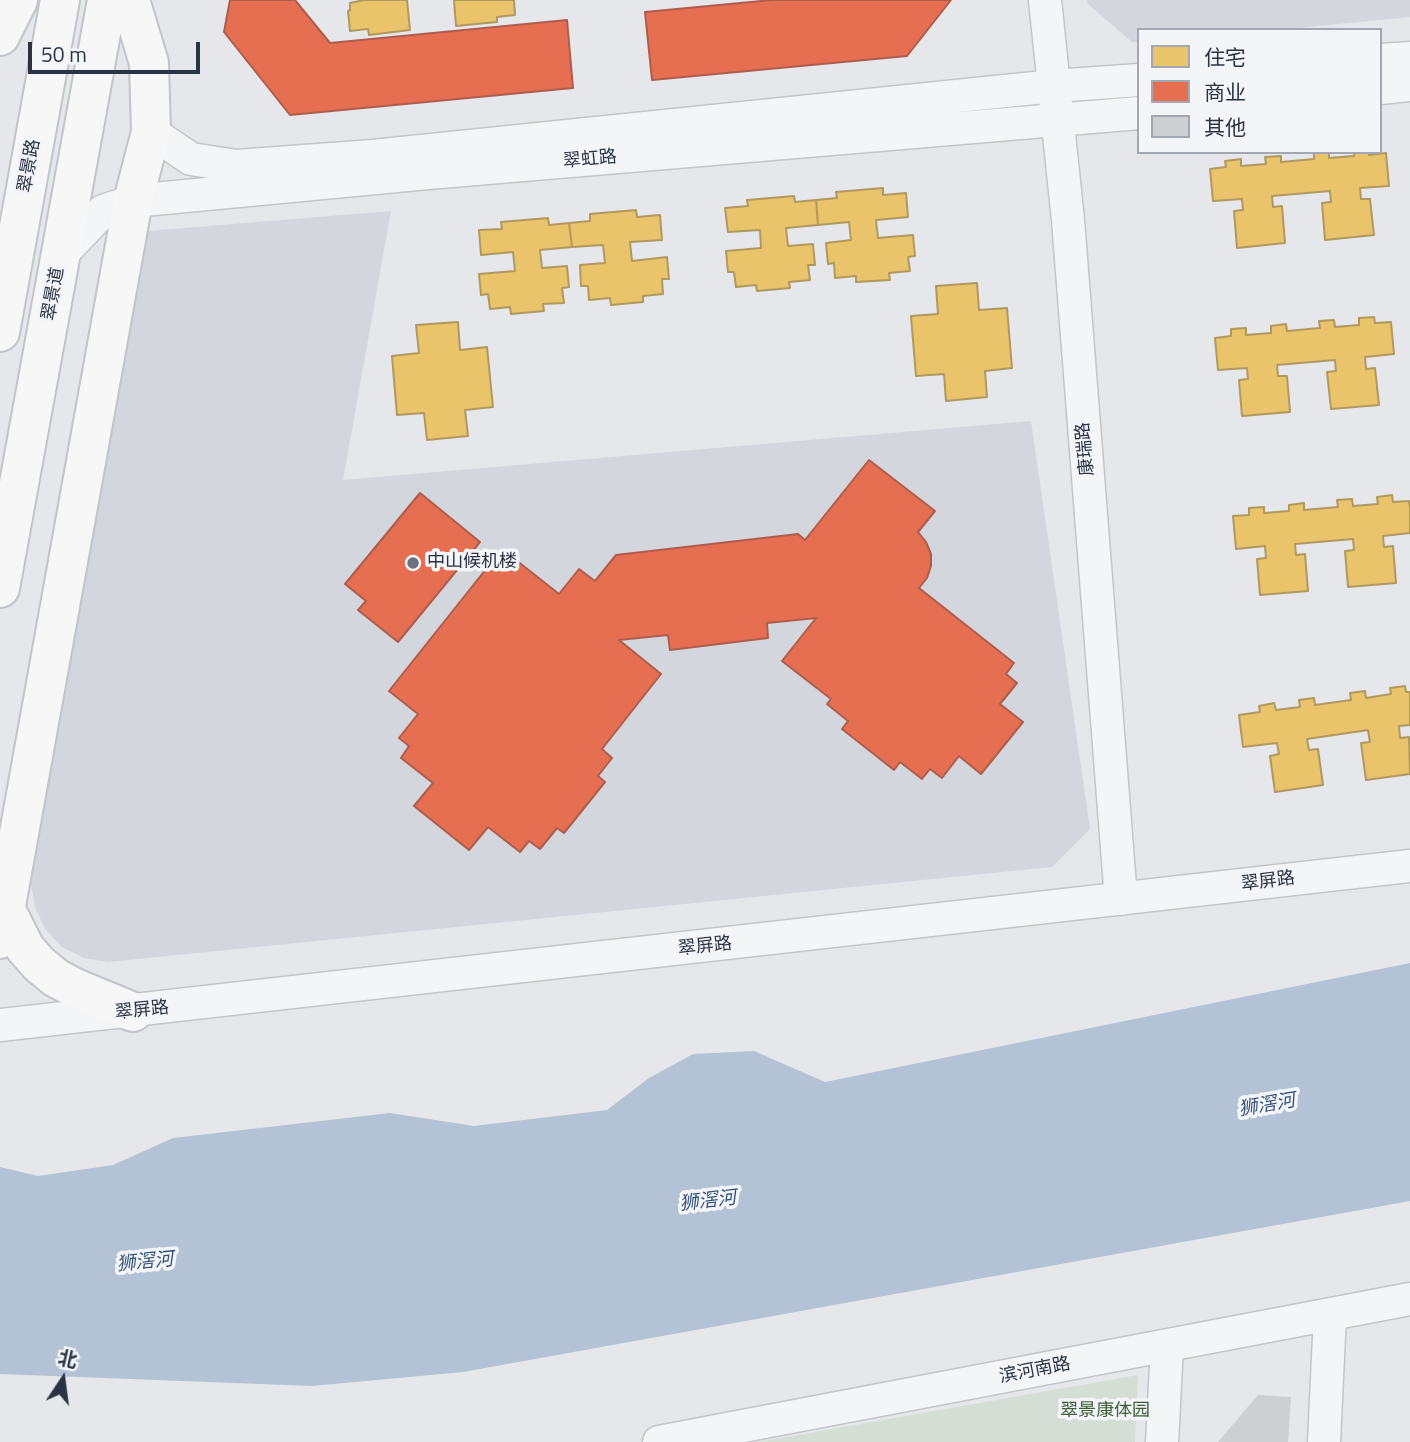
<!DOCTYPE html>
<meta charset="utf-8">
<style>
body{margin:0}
#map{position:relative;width:1410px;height:1442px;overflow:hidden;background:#e5e7ea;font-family:"Titillium Web","Noto Sans SC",sans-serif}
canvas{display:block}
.legend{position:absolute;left:1137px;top:28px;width:245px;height:126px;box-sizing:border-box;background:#f3f5f9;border:2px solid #a3a7b1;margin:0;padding:9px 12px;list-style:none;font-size:21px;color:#2a3344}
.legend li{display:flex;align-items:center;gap:14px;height:35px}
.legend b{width:35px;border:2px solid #a3a7b1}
.north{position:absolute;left:28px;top:1344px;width:70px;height:70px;-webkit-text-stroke:5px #f3f5f9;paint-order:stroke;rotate:13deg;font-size:19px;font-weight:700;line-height:28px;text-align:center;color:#2a3344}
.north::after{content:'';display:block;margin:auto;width:24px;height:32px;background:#2a3344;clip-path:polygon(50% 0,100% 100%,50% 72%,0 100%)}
.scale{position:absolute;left:28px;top:42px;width:172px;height:32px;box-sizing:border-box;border:4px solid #2a3344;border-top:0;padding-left:9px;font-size:21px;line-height:24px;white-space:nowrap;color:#2a3344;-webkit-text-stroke:5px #f3f5f9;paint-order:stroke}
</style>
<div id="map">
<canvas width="1410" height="1442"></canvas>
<ul class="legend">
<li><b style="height:19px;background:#e9c46a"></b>住宅</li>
<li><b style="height:19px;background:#e76f51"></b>商业</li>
<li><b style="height:19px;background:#cdcfd2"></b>其他</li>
</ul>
<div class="north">北</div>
<div class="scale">50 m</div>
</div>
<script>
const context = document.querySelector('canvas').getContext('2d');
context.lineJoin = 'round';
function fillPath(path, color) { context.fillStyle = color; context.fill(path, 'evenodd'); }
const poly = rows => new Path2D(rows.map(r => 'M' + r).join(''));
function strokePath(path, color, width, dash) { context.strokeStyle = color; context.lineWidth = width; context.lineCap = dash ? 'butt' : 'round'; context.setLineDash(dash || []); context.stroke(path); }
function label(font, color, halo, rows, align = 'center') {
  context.font = font + ' "Titillium Web","Noto Sans SC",sans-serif'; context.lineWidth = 7; context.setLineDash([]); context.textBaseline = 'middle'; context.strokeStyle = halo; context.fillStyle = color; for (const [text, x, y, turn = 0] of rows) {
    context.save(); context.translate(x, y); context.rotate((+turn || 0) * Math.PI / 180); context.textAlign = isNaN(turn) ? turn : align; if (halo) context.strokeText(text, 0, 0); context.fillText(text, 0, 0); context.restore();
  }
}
fillPath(poly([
 [1087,0,1410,0,1410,17,1277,30,1139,30,1139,42,1132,42,1088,4],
 [391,211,343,480,1031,421,1090,829,1052,867,108,962,84,958,62,947,45,929,35,907,31,884,148,231]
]), '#d3d6dd');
fillPath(poly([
 [1138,1375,1135,1442,759,1442]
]), '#d5ded5');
fillPath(poly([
 [1410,963,1410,1201,463,1372,312,1386,0,1374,0,1167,38,1176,113,1165,173,1138,390,1113,474,1126,607,1110,649,1078,693,1054,754,1051,825,1082]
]), '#b3c3d5');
const homes = poly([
 [364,0,407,0,410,30,369,35,368,29,350,31,348,11,350,10,350,3,364,0],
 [454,0,514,0,515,15,497,17,497,22,456,26,454,0],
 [1329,152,1329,158,1354,156,1354,152,1369,152,1369,155,1386,153,1389,186,1360,188,1361,199,1370,199,1374,235,1325,240,1322,203,1331,202,1330,191,1272,196,1273,207,1282,206,1285,243,1237,248,1234,211,1243,210,1242,199,1213,201,1210,169,1226,167,1225,161,1241,159,1241,166,1266,164,1265,157,1281,156,1281,162,1314,159,1314,153,1329,152],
 [883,188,883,195,906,193,908,217,876,220,878,238,913,235,915,256,908,257,910,271,889,273,890,280,856,282,856,276,835,278,834,263,828,264,826,243,851,240,849,222,818,225,816,200,837,198,836,192,883,188],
 [794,196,795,202,816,200,818,225,786,228,788,246,813,244,815,265,808,265,810,280,789,282,790,288,757,291,756,285,736,287,734,272,728,272,726,251,761,248,760,230,728,232,725,208,748,206,747,200,794,196],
 [636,210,637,217,660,215,662,240,630,242,632,261,667,257,669,279,662,279,663,294,643,296,643,302,611,305,610,298,589,300,588,286,581,286,580,265,605,263,603,245,572,247,569,223,590,221,590,214,636,210],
 [548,218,549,225,569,223,572,247,540,250,542,268,567,266,569,287,562,288,564,303,543,304,544,311,511,314,510,307,490,309,488,294,481,295,479,274,515,271,513,252,481,255,479,230,502,229,501,222,548,218],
 [977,283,979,310,1007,308,1012,368,985,371,987,397,946,401,944,374,916,376,911,316,938,314,936,286,977,283],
 [1374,317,1375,323,1391,322,1394,354,1365,357,1366,369,1375,368,1379,405,1331,409,1327,372,1336,371,1335,360,1277,365,1278,376,1287,376,1290,412,1242,416,1239,380,1248,379,1247,368,1218,370,1215,338,1231,336,1231,329,1246,328,1246,335,1271,333,1271,326,1286,324,1287,331,1320,328,1319,321,1334,320,1335,327,1359,325,1359,318,1374,317],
 [458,322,460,350,487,347,493,407,465,410,468,436,427,440,424,413,397,415,392,356,419,353,416,325,458,322],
 [1392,495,1393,502,1409,501,1410,508,1410,533,1383,536,1384,547,1393,546,1396,583,1348,587,1345,551,1354,550,1353,539,1295,544,1296,555,1305,554,1308,591,1260,595,1257,559,1266,558,1265,546,1236,549,1233,516,1249,515,1249,508,1264,507,1264,513,1289,511,1289,505,1304,503,1304,510,1338,507,1337,500,1352,499,1353,506,1378,504,1377,497,1392,495],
 [1405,686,1406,692,1410,692,1410,725,1399,726,1400,738,1409,737,1410,774,1366,780,1361,743,1370,742,1368,730,1307,739,1309,750,1318,749,1323,785,1275,792,1270,756,1279,754,1277,743,1243,747,1239,715,1260,712,1259,706,1274,703,1276,710,1300,707,1299,700,1314,698,1315,705,1351,700,1350,693,1365,691,1366,698,1391,694,1390,688,1405,686]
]);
fillPath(homes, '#e9c46a');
strokePath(homes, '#b0985f', 2);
const shops = poly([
 [230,0,295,0,330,43,567,20,573,88,290,115,224,32,230,0],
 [772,0,951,0,907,56,652,80,645,12,772,0],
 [869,460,935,511,918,532,926,542,931,554,931,566,927,578,919,588,1014,663,1006,674,1017,683,1000,704,1023,722,981,774,959,756,942,778,930,769,922,779,900,762,894,770,842,729,848,721,827,704,831,699,782,661,816,618,767,623,768,638,670,650,668,635,619,640,661,674,602,749,612,758,598,776,605,782,564,833,557,828,540,849,529,841,520,852,488,827,469,850,414,806,433,783,401,758,409,746,399,738,418,714,389,691,502,549,559,594,579,569,595,581,616,555,798,534,805,540,869,460],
 [420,493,480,542,398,642,358,610,366,601,345,584,420,493]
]);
fillPath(shops, '#e76f51');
strokePath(shops, '#ae5d4d', 2);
fillPath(poly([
 [1258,1395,1291,1397,1288,1442,1218,1442]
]), '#cdcfd2');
const minor = poly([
 [1045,0,1068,220,1121,899],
 [1380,60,1410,58],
 [1380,88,1410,85],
 [151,132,191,159,236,166,373,156,1054,86,1139,80],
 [62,254,103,211,133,201,428,173,1139,113],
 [0,1025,1410,866],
 [659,1442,1410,1299],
 [1162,1442,1167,1347],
 [1324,1442,1330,1315]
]);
const major = poly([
 [0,36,18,0],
 [0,332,60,0],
 [0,588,107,0],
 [6,910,25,948,39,964,56,978,75,988,133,1012],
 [0,939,133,201,151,132,149,63,130,0]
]);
strokePath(minor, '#c3c5c8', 35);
strokePath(major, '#c1c4c8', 42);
strokePath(minor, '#f4f5f6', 32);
strokePath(major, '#f7f7f8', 38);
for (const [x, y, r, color] of [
 [413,563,7,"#6b727e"]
]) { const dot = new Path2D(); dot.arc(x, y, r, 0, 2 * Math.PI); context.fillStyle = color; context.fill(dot); strokePath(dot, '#f3f5f9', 2.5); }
label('18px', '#2a3344', '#f3f5f9', [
 ["翠虹路",590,160,-5],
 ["翠景路",30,166,-80],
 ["翠景道",54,294,-80],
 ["康瑞路",1086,449,-95],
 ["翠屏路",1268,882,-7],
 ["翠屏路",705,947,-6],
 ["翠屏路",142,1011,-6],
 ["滨河南路",1035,1371,-11]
]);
label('18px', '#2a3344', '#f3f5f9', [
 ["中山候机楼",427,563]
], 'left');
label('18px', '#3e6037', '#f3f5f9', [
 ["翠景康体园",1105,1412]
]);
label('italic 19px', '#33527a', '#f3f5f9', [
 ["狮滘河",1267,1106,-10],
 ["狮滘河",708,1202,-7],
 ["狮滘河",145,1263,-6]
]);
</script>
